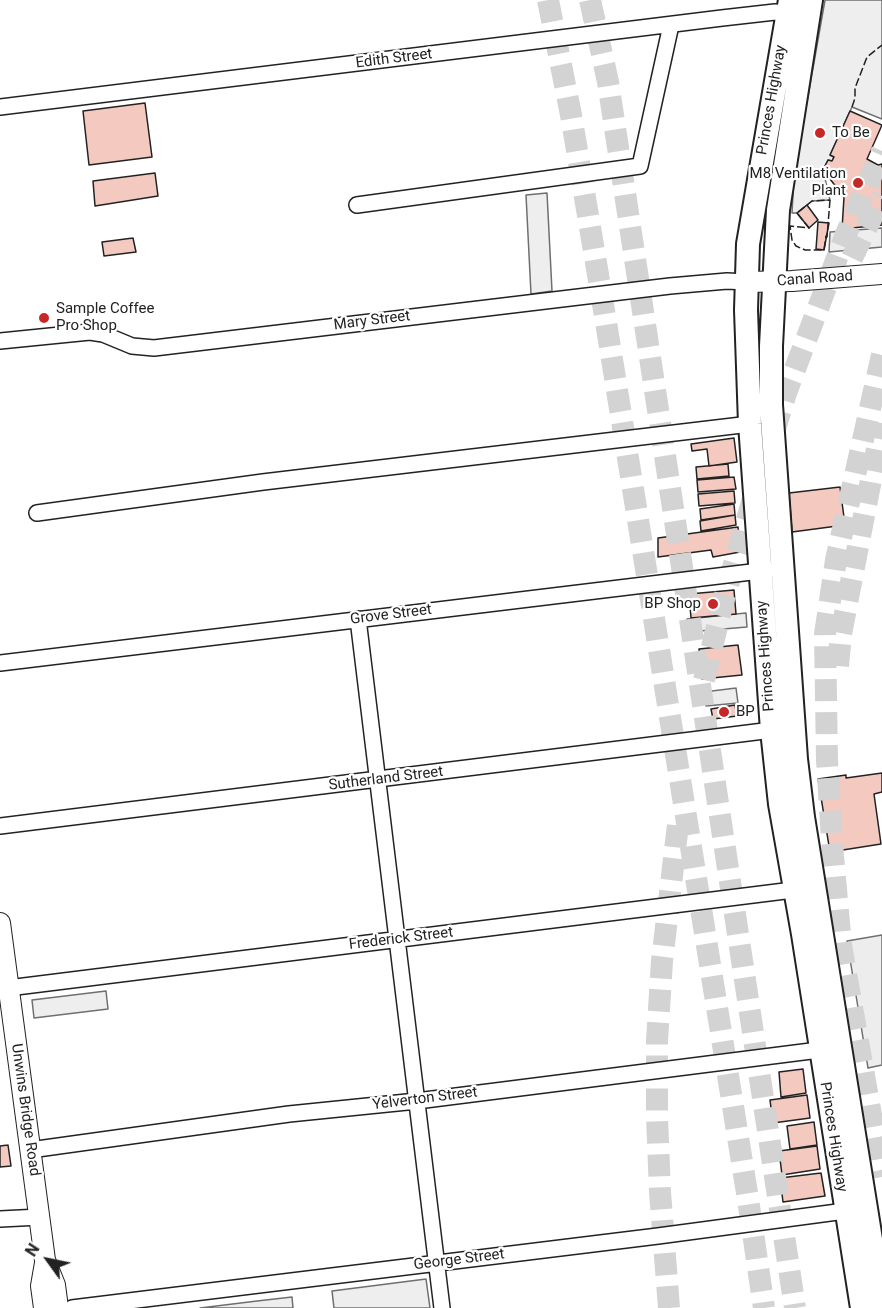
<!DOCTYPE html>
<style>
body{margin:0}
#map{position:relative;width:882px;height:1308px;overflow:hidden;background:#fff;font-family:Roboto,sans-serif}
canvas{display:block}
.north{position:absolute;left:18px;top:1230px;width:60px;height:60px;-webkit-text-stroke:4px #fff;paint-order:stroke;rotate:303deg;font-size:16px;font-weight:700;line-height:24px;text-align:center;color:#222}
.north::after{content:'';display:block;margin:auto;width:21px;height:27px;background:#222;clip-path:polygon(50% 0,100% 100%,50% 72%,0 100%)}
</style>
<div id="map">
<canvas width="882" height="1308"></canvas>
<div class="north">N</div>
</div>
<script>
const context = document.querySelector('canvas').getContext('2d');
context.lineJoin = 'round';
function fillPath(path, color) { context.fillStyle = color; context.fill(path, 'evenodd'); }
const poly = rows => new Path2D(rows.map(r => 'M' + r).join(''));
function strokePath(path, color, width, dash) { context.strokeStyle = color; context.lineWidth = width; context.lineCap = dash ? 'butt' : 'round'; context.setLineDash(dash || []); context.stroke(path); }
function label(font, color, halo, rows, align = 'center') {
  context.font = font + ' Roboto,sans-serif'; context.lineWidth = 4.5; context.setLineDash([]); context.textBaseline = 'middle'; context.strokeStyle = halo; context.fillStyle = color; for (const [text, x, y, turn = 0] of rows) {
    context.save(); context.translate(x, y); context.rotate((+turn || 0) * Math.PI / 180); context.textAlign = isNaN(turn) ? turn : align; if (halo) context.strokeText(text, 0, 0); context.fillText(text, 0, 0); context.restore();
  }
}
const green = poly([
 [825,0,882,0,882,119,852,107,830,155,834,157,832,161,828,160,823,170,830,200,812,201,797,213,792,213,794,176,825,0],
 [547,193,552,291,531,294,526,195,547,193],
 [882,228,882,247,829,252,830,232,882,228],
 [106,991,108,1009,34,1018,32,1000,106,991],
 [426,1279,430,1308,334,1308,332,1291,426,1279],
 [292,1297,293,1308,200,1308,257,1301,292,1297]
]);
fillPath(green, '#eee');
strokePath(green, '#6f6f6f', 1.5);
const parking = poly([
 [746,613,747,627,688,632,687,619,746,613],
 [736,688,738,703,706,706,704,692,736,688],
 [882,935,882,1065,868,1068,847,941,882,935]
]);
fillPath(parking, '#ededed');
strokePath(parking, '#6f6f6f', 1.5);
const building = poly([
 [145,103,152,157,89,165,83,111,145,103],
 [850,111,882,125,867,159,878,165,882,164,882,225,842,229,844,197,823,170,828,160,832,161,834,157,830,155,850,111],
 [155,173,158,196,95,206,93,181,155,173],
 [807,205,818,220,809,228,797,213,807,205],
 [818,222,829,223,824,250,816,249,818,222],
 [133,238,136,252,104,256,102,242,133,238],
 [734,438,737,462,709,466,707,449,692,451,691,444,734,438],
 [728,464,729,476,697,479,696,467,728,464],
 [734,477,736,489,698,492,697,480,734,477],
 [840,487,845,525,792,532,789,493,840,487],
 [734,491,735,503,699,506,698,494,734,491],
 [734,504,735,515,701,520,700,509,734,504],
 [735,515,736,525,701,531,700,521,735,515],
 [738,527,740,552,713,557,711,550,658,557,658,538,738,527],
 [734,590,736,614,691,618,689,594,734,590],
 [738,645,742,675,702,679,699,649,738,645],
 [735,705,737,716,713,719,711,709,735,705],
 [882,773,882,792,874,794,881,844,830,852,818,779,846,775,846,778,882,773],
 [803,1069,806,1093,781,1097,779,1072,803,1069],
 [807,1095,810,1118,773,1123,770,1100,807,1095],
 [814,1122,817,1145,790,1149,787,1126,814,1122],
 [8,1145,11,1166,0,1167,0,1146,8,1145],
 [817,1146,820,1169,782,1175,779,1151,817,1146],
 [821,1173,825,1196,783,1202,780,1178,821,1173]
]);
fillPath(building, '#f3c9c0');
strokePath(building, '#222', 1.5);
strokePath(poly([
 [548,0,571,115,604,310,748,1199,764,1308],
 [590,0,608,82,795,1308],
 [852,258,882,196],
 [882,355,836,560,825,634,827,760,833,856,841,945,882,1177],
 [774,432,786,393,846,234,882,151],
 [838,666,841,634,882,423],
 [704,680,722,606,755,492],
 [669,1308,660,1192,657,1117,657,1041,662,961,679,816]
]), '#d3d3d3', 22, [22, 11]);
const minor = poly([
 [0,107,722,18,775,12,787,13],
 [357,205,640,166,671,25],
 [0,341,90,332,103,334,132,346,154,348,670,286,727,281,747,282],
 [37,513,263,482,750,424],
 [358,619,442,1308],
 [0,663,768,570],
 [0,826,772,730],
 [8,988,793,890],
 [30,1150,289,1114,417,1101,819,1050],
 [0,1219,40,1217],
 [72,1308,658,1236,845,1211]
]);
const major = poly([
 [747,282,792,281,882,274],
 [0,923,45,1260,55,1285,58,1308],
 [44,1308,41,1286,45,1263]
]);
const highway = poly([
 [790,0,748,244,746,310,750,424,772,730,780,804,803,934,862,1308],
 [811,0,778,210,771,346,771,405,796,759,803,817,882,1308]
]);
strokePath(minor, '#222', 18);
strokePath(major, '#222', 22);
strokePath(highway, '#222', 26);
strokePath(minor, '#fff', 15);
strokePath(major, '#fff', 20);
strokePath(highway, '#fff', 22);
strokePath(poly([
 [852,107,855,98,855,88,867,57,882,45],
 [830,200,827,237,826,236,824,250,805,250,796,246,792,240,790,226,809,228,797,213,812,201,830,200]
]), '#222', 1.5, [8, 3]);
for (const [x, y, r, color] of [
 [820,133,6,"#c62828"],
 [858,183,6,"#c62828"],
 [44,318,6,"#c62828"],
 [713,604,6,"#c62828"],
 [724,712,6,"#c62828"]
]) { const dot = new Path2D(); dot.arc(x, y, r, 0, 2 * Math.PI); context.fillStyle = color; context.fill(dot); strokePath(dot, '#fff', 2); }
label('15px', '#222', '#fff', [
 ["Edith Street",394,59,-7],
 ["Princes Highway",772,100,-80],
 ["Canal Road",815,279,-4],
 ["Mary Street",372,321,-7],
 ["Grove Street",391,615,-7],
 ["Princes Highway",766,656,-94],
 ["Sutherland Street",386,779,-7],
 ["Frederick Street",401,939,-7],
 ["Yelverton Street",425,1099,-7],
 ["Unwins Bridge Road",25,1110,82],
 ["Princes Highway",833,1137,81],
 ["George Street",459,1260,-7]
]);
label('15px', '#222', '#fff', [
 ["To Be",832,133],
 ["M8 Ventilation",846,174,"right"],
 ["Plant",846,191,"right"],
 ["Sample Coffee",56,309],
 ["Pro Shop",56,326],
 ["BP Shop",701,604,"right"],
 ["BP",736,712]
], 'left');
</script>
